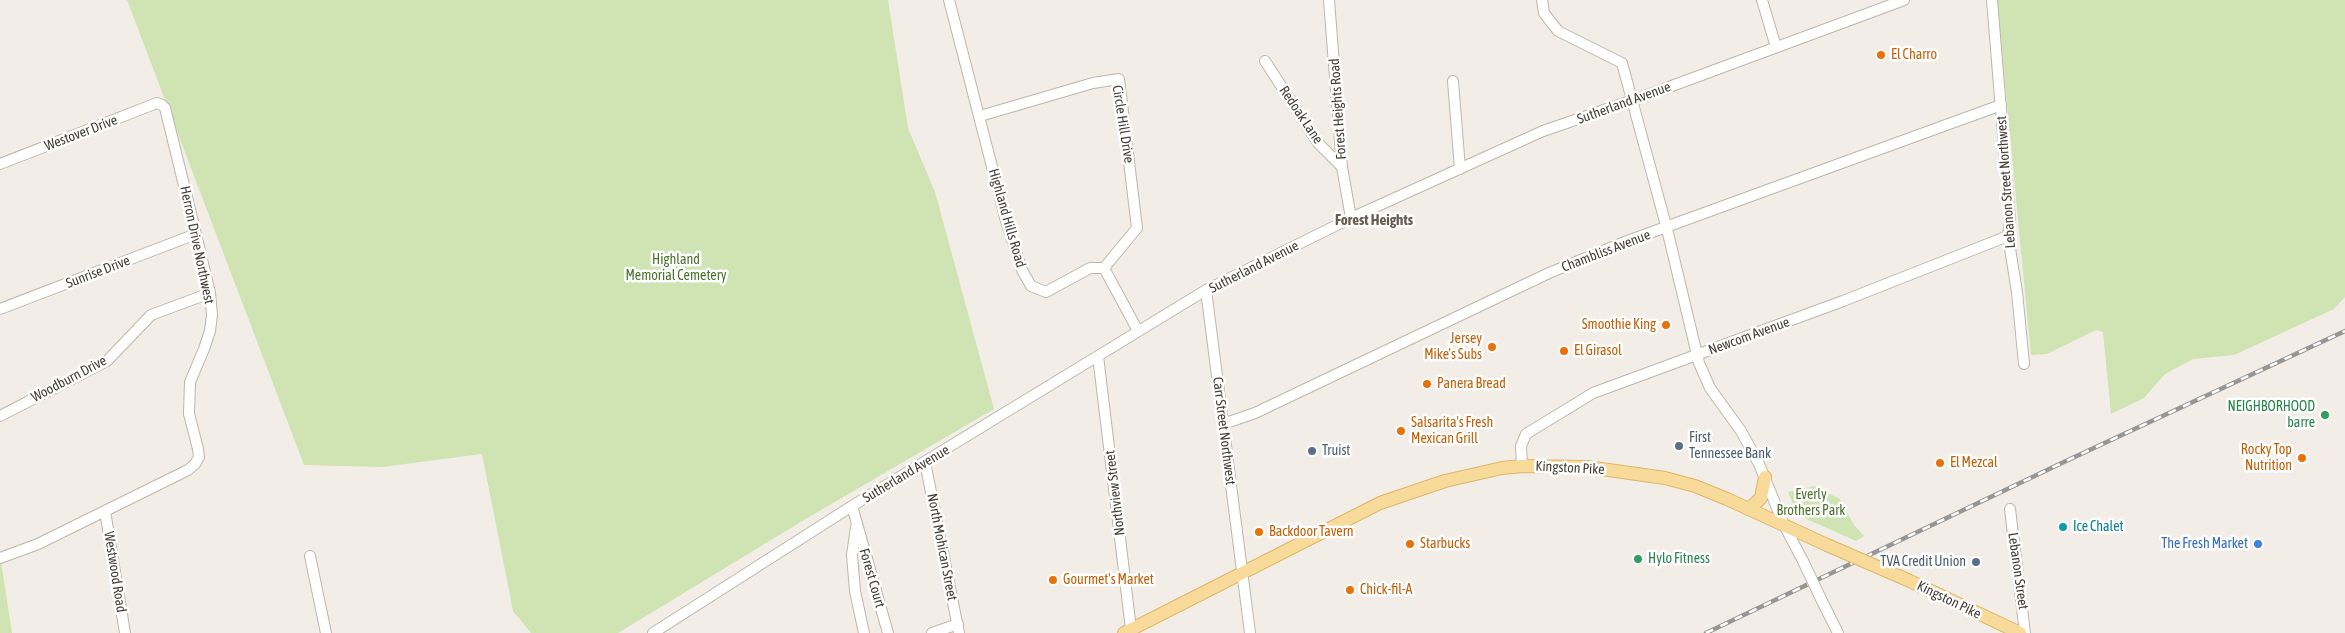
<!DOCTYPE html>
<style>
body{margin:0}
canvas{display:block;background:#f2eee7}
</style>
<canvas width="2345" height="633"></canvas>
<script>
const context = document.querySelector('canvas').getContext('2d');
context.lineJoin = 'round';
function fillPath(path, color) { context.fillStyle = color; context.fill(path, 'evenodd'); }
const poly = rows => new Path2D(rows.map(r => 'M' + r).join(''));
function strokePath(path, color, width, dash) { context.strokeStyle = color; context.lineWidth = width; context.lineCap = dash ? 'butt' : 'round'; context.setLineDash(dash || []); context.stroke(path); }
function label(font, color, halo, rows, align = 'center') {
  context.font = font + ' "Asap Condensed",sans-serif'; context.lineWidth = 5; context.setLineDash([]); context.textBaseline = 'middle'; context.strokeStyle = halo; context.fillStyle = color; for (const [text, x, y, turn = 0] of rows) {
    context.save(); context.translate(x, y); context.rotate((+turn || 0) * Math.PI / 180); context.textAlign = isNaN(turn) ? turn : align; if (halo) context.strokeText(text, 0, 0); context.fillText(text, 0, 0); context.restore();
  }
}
fillPath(poly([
 [127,0,888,0,908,128,935,192,994,409,804,520,618,633,531,633,513,611,482,454,382,467,304,465],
 [1997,0,2345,0,2345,297,2334,309,2234,355,2193,359,2165,374,2144,398,2111,414,2103,332,2096,330,2047,354,2031,355],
 [1814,486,1840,499,1854,525,1864,536,1856,541,1793,513,1789,506,1793,504,1788,492],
 [0,562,1,562,12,633,0,633]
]), '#cfe4b2');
const minor = poly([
 [949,0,1006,221,1022,270,1031,286,1046,292,1090,268,1104,268],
 [1329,0,1342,167,1351,218],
 [1542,0,1544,13,1558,31,1622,63,1667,229,1699,363,1710,388,1741,431,1759,464,1784,525,1803,561],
 [1762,0,1776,47],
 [1992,0,2010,220,2008,236,2017,292,2024,364],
 [1265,61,1318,143,1342,167],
 [1453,81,1460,169],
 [980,116,1093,83,1119,79,1137,228,1104,268],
 [0,164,157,103,162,105,165,108,196,234,210,293,212,315,210,331,204,349,190,382,189,414,198,449,199,457,195,464,188,470,38,544,0,558],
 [1104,268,1138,331],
 [1206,290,1250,633],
 [0,309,196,234],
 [1098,356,1131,629],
 [0,416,107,361,151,315,210,293],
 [1223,424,1255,413,1549,273,1622,243,2001,105],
 [925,462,959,633],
 [1522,466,1521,446,1526,434,1593,393,1843,301,2008,236],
 [852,506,888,633],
 [2010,509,2025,633],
 [105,511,125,633],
 [856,527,852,555,855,591,864,633],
 [310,556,326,633],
 [1822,601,1838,633],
 [653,633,852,506,1206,290,1351,218,1543,131,1642,97,1904,0],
 [932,633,958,624]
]);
const major = poly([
 [1749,509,1761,498,1765,477],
 [1910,581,2020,633],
 [1124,633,1380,503,1445,481,1502,468,1522,466,1587,467,1665,478,1695,486,1727,499,1827,545]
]);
strokePath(minor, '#bdb6aa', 12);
strokePath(major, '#ddb66a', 14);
strokePath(minor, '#fff', 10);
strokePath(major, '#f8da9a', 12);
const rail = poly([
 [1706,633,2066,461,2345,331]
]);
strokePath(rail, '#969696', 4.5);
strokePath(rail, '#fff', 2.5, [8]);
const minorBridge = poly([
 [1803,561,1822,601]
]);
const majorBridge = poly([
 [1827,545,1910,581]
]);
strokePath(minorBridge, '#bdb6aa', 12, []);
strokePath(majorBridge, '#ddb66a', 14, []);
strokePath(minorBridge, '#fff', 10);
strokePath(majorBridge, '#f8da9a', 12);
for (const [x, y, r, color] of [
 [1881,55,5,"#e8710a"],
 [1666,325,5,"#e8710a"],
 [1492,347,5,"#e8710a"],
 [1564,351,5,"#e8710a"],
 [1427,384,5,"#e8710a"],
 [2325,415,5,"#2e9e5b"],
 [1401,431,5,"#e8710a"],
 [1679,446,5,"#5c6f8a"],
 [1312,451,5,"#5c6f8a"],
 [2302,458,5,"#e8710a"],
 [1940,463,5,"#e8710a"],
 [2063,527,5,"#0f9aa8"],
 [1259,532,5,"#e8710a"],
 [1410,544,5,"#e8710a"],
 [2258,544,5,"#3f7fe0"],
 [1638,559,5,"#2e9e5b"],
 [1976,562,5,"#5c6f8a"],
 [1053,580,5,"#e8710a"],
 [1350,590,5,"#e8710a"]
]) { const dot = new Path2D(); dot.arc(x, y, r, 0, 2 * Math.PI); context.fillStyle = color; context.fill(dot); strokePath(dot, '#fff', 2); }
label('14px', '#c56008', '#fff', [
 ["El Charro",1891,55],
 ["Smoothie King",1656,325,"right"],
 ["Jersey",1482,339,"right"],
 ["Mike's Subs",1482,355,"right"],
 ["El Girasol",1574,351],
 ["Panera Bread",1437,384],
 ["Salsarita's Fresh",1411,423],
 ["Mexican Grill",1411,439],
 ["Rocky Top",2292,450,"right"],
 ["Nutrition",2292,466,"right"],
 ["El Mezcal",1950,463],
 ["Backdoor Tavern",1269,532],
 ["Starbucks",1420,544],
 ["Gourmet's Market",1063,580],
 ["Chick-fil-A",1360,590]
], 'left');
label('14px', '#453f36', '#fff', [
 ["Sutherland Avenue",1624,103,-20],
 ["Forest Heights Road",1338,109,-94],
 ["Redoak Lane",1301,115,56],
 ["Circle Hill Drive",1123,124,81],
 ["Westover Drive",81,133,-21],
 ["Lebanon Street Northwest",2006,182,-94],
 ["Highland Hills Road",1007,218,74],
 ["Herron Drive Northwest",197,245,78],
 ["Chambliss Avenue",1606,251,-21],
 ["Sutherland Avenue",1254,267,-27],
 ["Sunrise Drive",98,272,-21],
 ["Newcom Avenue",1749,336,-20],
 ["Woodburn Drive",69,379,-28],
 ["Carr Street Northwest",1224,431,83],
 ["Kingston Pike",1570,468,3],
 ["Sutherland Avenue",906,474,-31],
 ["Northview Street",1115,493,-97],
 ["North Mohican Street",942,547,79],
 ["Lebanon Street",2018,571,82],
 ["Westwood Road",115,572,81],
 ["Forest Court",872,578,74],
 ["Kingston Pike",1949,600,26]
]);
label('14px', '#4a732d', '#fff', [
 ["Highland",676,260],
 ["Memorial Cemetery",676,276],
 ["Everly",1811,495],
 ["Brothers Park",1811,511]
]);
label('14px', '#27864d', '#fff', [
 ["NEIGHBORHOOD",2315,407],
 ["barre",2315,423],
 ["Hylo Fitness",1648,559,"left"]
], 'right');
label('14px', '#4e5e75', '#fff', [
 ["First",1689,438],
 ["Tennessee Bank",1689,454],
 ["Truist",1322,451],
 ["TVA Credit Union",1966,562,"right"]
], 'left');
label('14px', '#0d838f', '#fff', [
 ["Ice Chalet",2073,527]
], 'left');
label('14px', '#366cbe', '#fff', [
 ["The Fresh Market",2248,544]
], 'right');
label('bold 15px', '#675c4e', '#fff', [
 ["Forest Heights",1374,220]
]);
</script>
